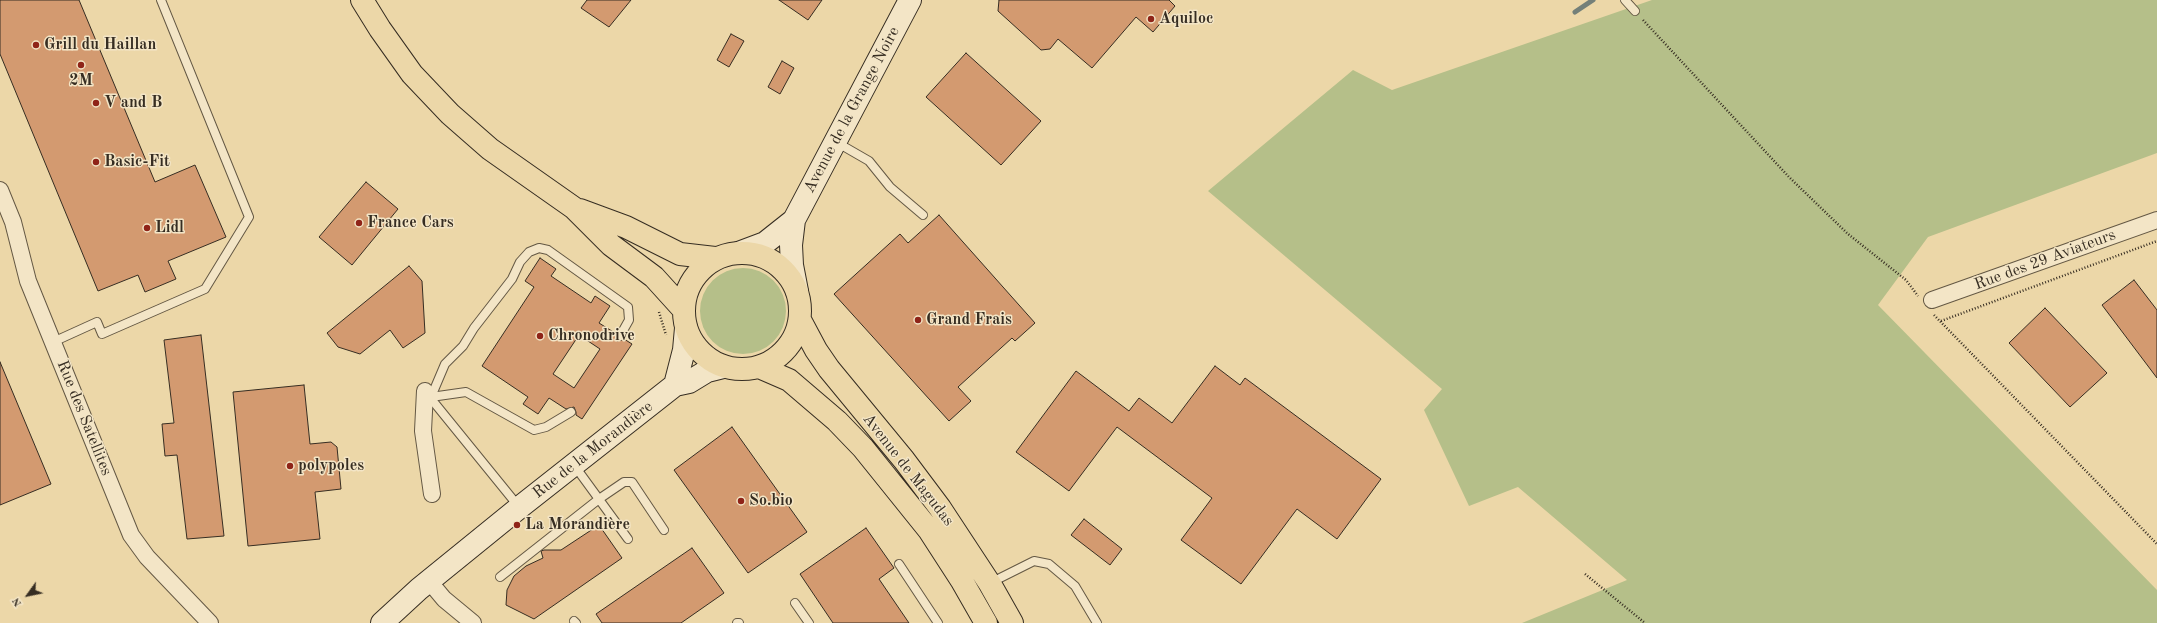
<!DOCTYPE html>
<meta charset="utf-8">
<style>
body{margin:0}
#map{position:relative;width:2157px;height:623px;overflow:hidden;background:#ecd7a8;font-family:"Old Standard TT",serif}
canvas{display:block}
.north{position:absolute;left:8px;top:575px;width:40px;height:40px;-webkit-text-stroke:3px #f3e5c6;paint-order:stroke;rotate:237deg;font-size:11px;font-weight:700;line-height:16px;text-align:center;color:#362d22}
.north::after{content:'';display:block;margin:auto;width:14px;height:18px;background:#362d22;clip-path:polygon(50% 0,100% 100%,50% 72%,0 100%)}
</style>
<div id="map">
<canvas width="2157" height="623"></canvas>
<div class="north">N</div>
</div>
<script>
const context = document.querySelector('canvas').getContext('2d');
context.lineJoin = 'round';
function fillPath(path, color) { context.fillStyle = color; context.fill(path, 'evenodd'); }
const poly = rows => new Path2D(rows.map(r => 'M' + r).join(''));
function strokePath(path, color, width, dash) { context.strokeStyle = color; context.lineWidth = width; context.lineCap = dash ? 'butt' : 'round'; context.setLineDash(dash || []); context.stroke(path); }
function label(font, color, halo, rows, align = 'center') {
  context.font = font + ' "Old Standard TT",serif'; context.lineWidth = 3; context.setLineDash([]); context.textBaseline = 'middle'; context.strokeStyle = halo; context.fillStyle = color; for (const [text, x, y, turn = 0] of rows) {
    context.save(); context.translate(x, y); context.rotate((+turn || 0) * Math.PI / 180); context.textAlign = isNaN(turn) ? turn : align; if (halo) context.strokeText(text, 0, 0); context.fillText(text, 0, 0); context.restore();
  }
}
fillPath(poly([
 [1652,0,2157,0,2157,153,1928,237,1878,305,2157,590,2157,623,1522,623,1627,580,1518,487,1469,506,1424,410,1442,389,1208,191,1353,70,1392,90],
 '700 311a43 43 0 1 1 86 0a43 43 0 1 1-86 0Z'
]), '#b5bf89');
strokePath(poly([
 [1575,12,1593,0]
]), '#748079', 5);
const building = poly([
 [0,0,79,0,155,182,195,165,226,237,168,261,176,279,145,292,138,275,98,291,0,54,0,0],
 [587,0,631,0,609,27,581,8,587,0],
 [779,0,822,0,808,20,779,0],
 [999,0,1169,0,1175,6,1153,32,1136,17,1092,68,1058,39,1050,49,1041,50,998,11,999,0],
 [731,34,744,41,729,67,717,60,731,34],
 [966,53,1041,121,1001,165,926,97,966,53],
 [782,61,794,68,780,94,768,87,782,61],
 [366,182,398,209,352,265,319,237,366,182],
 [939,215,1035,323,1015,341,1012,338,958,387,971,401,949,421,834,294,900,234,908,243,939,215],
 [540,258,556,269,551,276,591,303,595,296,610,306,599,323,615,333,617,341,624,339,632,344,582,419,576,415,576,412,574,407,566,409,549,398,538,414,523,404,528,397,482,366,534,287,525,281,540,258],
 [579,335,600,349,574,388,553,374,579,335],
 [409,266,422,281,425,333,403,348,390,330,360,354,338,347,327,333,409,266],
 [2134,280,2157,310,2157,378,2102,305,2134,280],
 [2045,308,2107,373,2070,407,2009,343,2045,308],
 [201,335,224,536,187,539,177,455,165,456,162,424,174,423,164,340,201,335],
 [0,362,51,484,0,505,0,362],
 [1215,366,1240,385,1245,378,1381,479,1337,539,1297,509,1241,584,1181,540,1212,498,1117,427,1069,491,1016,452,1076,371,1129,411,1139,398,1172,423,1215,366],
 [304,385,310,444,331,442,337,447,341,489,315,492,320,539,248,546,233,392,304,385],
 [732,427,807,532,748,573,674,470,732,427],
 [1084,519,1122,549,1110,565,1071,535,1084,519],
 [599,525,622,558,534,619,506,605,507,590,514,576,526,566,543,558,541,551,544,550,561,550,599,525],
 [866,528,894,568,879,579,909,623,833,623,800,574,866,528],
 [692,548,724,593,681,623,602,623,596,614,692,548]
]);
fillPath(building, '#d39a70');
strokePath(building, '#362d22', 1);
const lane = poly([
 [1625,0,1635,11],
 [836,142,869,161,890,187,923,215],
 [53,342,97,322,102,334,205,289,249,217,161,0],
 [428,395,519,507],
 [431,397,445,364,463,346,474,328,512,279,520,262,529,252,539,248,548,250,628,307,629,320,620,336],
 [431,397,466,392,534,430,546,427,571,412],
 [574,465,628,539],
 [899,564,938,623],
 [500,577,599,499,624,482,632,482,664,530],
 [990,583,1034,561,1049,564,1075,586,1097,623],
 [795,603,809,623],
 [574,621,576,623],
 [737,623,739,623]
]);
const street = poly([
 [0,190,13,222,28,281,131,535,147,557,210,623],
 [1932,300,2157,220],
 [425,391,423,431,432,494],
 [429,581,444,599,473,623]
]);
const secondary = poly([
 [741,252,765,243,794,220],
 [797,291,792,265,791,245,794,220,910,0],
 [675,385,684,350,686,328],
 [382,623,419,589,520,507,675,385,689,382,707,371,723,367]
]);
const primary = poly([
 [362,0,380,29,412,74,450,114,490,149,574,208,611,245,654,277,683,309],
 [580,210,626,227,680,254,715,258],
 '684 311a58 58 0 1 1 116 0a58 58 0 1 1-116 0Z',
 [800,320,816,350,829,369,904,460,940,508,990,584,1012,623],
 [759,367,789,380,837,421,863,448,929,530,962,581,986,623]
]);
strokePath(lane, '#645844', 10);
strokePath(street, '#645844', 18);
strokePath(secondary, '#362d22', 24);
strokePath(primary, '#362d22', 24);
strokePath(poly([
 [1643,20,1789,177,1848,234,1906,280,1918,296],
 [659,312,666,335],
 [1934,315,2157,544],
 [1941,321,2157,241],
 [1585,574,1645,623]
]), '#362d22', 2.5, [1, 2]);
strokePath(lane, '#f3e5c6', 8);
strokePath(street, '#f3e5c6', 16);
strokePath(secondary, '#f3e5c6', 22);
strokePath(primary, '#ecd7a8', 22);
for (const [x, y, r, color] of [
 [1151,19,4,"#8f2418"],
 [36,45,4,"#8f2418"],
 [81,65,4,"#8f2418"],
 [96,103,4,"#8f2418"],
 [96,162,4,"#8f2418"],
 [359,223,4,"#8f2418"],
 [147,228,4,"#8f2418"],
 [918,320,4,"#8f2418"],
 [540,336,4,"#8f2418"],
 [290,466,4,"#8f2418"],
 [741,501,4,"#8f2418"],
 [517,525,4,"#8f2418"]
]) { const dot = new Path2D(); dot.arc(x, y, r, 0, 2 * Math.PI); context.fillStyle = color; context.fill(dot); strokePath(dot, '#f3e5c6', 1.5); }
label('bold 16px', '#362d22', '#f3e5c6', [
 ["Aquiloc",1159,19],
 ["Grill du Haillan",44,45],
 ["2M",81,81,"center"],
 ["V and B",104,103],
 ["Basic-Fit",104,162],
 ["France Cars",367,223],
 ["Lidl",155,228],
 ["Grand Frais",926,320],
 ["Chronodrive",548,336],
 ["polypoles",298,466],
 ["So.bio",749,501],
 ["La Morandière",525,525]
], 'left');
label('16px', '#362d22', '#f3e5c6', [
 ["Avenue de la Grange Noire",852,110,-62],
 ["Rue des 29 Aviateurs",2045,260,-20],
 ["Rue des Satellites",84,418,68],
 ["Rue de la Morandière",593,450,-38],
 ["Avenue de Magudas",908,470,52]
]);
</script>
